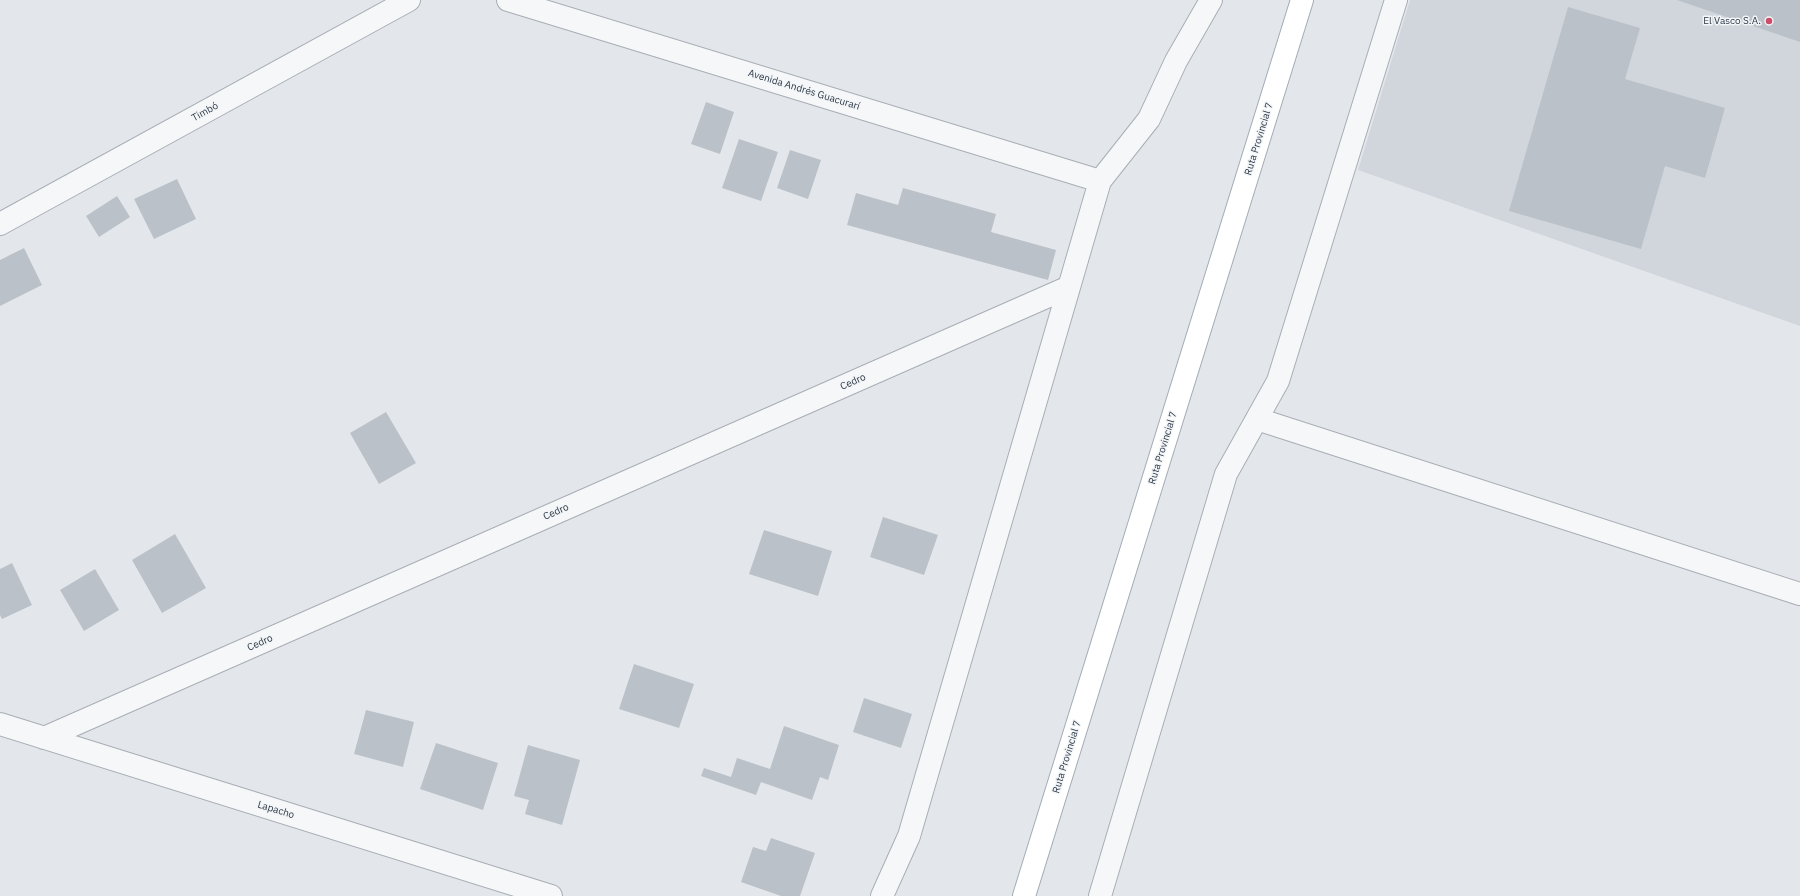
<!DOCTYPE html>
<meta charset="utf-8">
<style>
body{margin:0}
canvas{display:block;background:#e3e7eb}
</style>
<canvas width="1800" height="896"></canvas>
<script>
const context = document.querySelector('canvas').getContext('2d');
context.lineJoin = 'round';
function fillPath(path, color) { context.fillStyle = color; context.fill(path, 'evenodd'); }
const poly = rows => new Path2D(rows.map(r => 'M' + r).join(''));
function strokePath(path, color, width, dash) { context.strokeStyle = color; context.lineWidth = width; context.lineCap = dash ? 'butt' : 'round'; context.setLineDash(dash || []); context.stroke(path); }
function label(font, color, halo, rows, align = 'center') {
  context.font = font + ' "IBM Plex Sans",sans-serif'; context.lineWidth = 3; context.setLineDash([]); context.textBaseline = 'middle'; context.strokeStyle = halo; context.fillStyle = color; for (const [text, x, y, turn = 0] of rows) {
    context.save(); context.translate(x, y); context.rotate((+turn || 0) * Math.PI / 180); context.textAlign = isNaN(turn) ? turn : align; if (halo) context.strokeText(text, 0, 0); context.fillText(text, 0, 0); context.restore();
  }
}
fillPath(poly([
 [1410,0,1800,0,1800,326,1358,170]
]), '#d1d6dd');
fillPath(poly([
 [1678,0,1800,0,1800,42,1677,0],
 [1568,7,1640,28,1625,79,1725,108,1705,178,1665,166,1641,249,1509,211],
 [706,102,734,112,720,154,691,144],
 [739,139,778,152,761,201,722,188],
 [790,150,821,160,808,199,777,188],
 [177,179,196,219,154,239,134,199],
 [903,188,996,214,991,232,1056,250,1048,280,847,225,856,193,898,205],
 [117,196,130,217,99,237,86,216],
 [24,248,42,285,0,306,0,260],
 [386,412,416,463,379,484,350,433],
 [883,517,938,535,924,575,870,557],
 [764,530,832,551,818,596,749,574],
 [175,534,206,588,162,613,132,560],
 [12,563,32,605,2,619,0,615,0,569],
 [95,569,119,610,84,631,60,590],
 [634,664,694,684,679,728,619,709],
 [864,698,912,714,901,748,853,732],
 [366,710,414,722,403,767,354,754],
 [784,726,839,745,828,780,820,777,812,800,761,782,756,795,701,776,704,768,731,777,737,758,770,769],
 [436,743,498,763,483,810,420,789],
 [528,745,580,760,562,825,525,814,529,800,514,796],
 [771,838,815,853,800,896,781,896,741,882,753,847,766,851]
]), '#bbc1c8');
const minor = poly([
 [508,0,1100,181],
 [0,224,409,0],
 [1257,419,1800,594],
 [0,724,551,896],
 [44,738,1069,287],
 [882,896,909,836,1100,181,1149,119,1176,61,1211,0],
 [1100,896,1226,474,1278,381,1396,0]
]);
const major = poly([
 [1024,896,1302,0]
]);
strokePath(minor, '#a8aeb5', 24);
strokePath(major, '#a3acb7', 24);
strokePath(minor, '#f6f7f9', 22);
strokePath(major, '#fff', 22);
for (const [x, y, r, color] of [
 [1769,21,4,"#cc4d6a"]
]) { const dot = new Path2D(); dot.arc(x, y, r, 0, 2 * Math.PI); context.fillStyle = color; context.fill(dot); strokePath(dot, '#f3f6f8', 1.5); }
label('10px', '#2b3643', '#f3f6f8', [
 ["El Vasco S.A.",1761,21]
], 'right');
label('10px', '#2b3643', '#f3f6f8', [
 ["Avenida Andrés Guacurarí",804,90,17],
 ["Timbó",205,112,-29],
 ["Ruta Provincial 7",1259,139,-73],
 ["Cedro",853,382,-24],
 ["Ruta Provincial 7",1163,448,-73],
 ["Cedro",556,512,-24],
 ["Cedro",260,643,-24],
 ["Ruta Provincial 7",1067,757,-73],
 ["Lapacho",276,810,17]
]);
</script>
